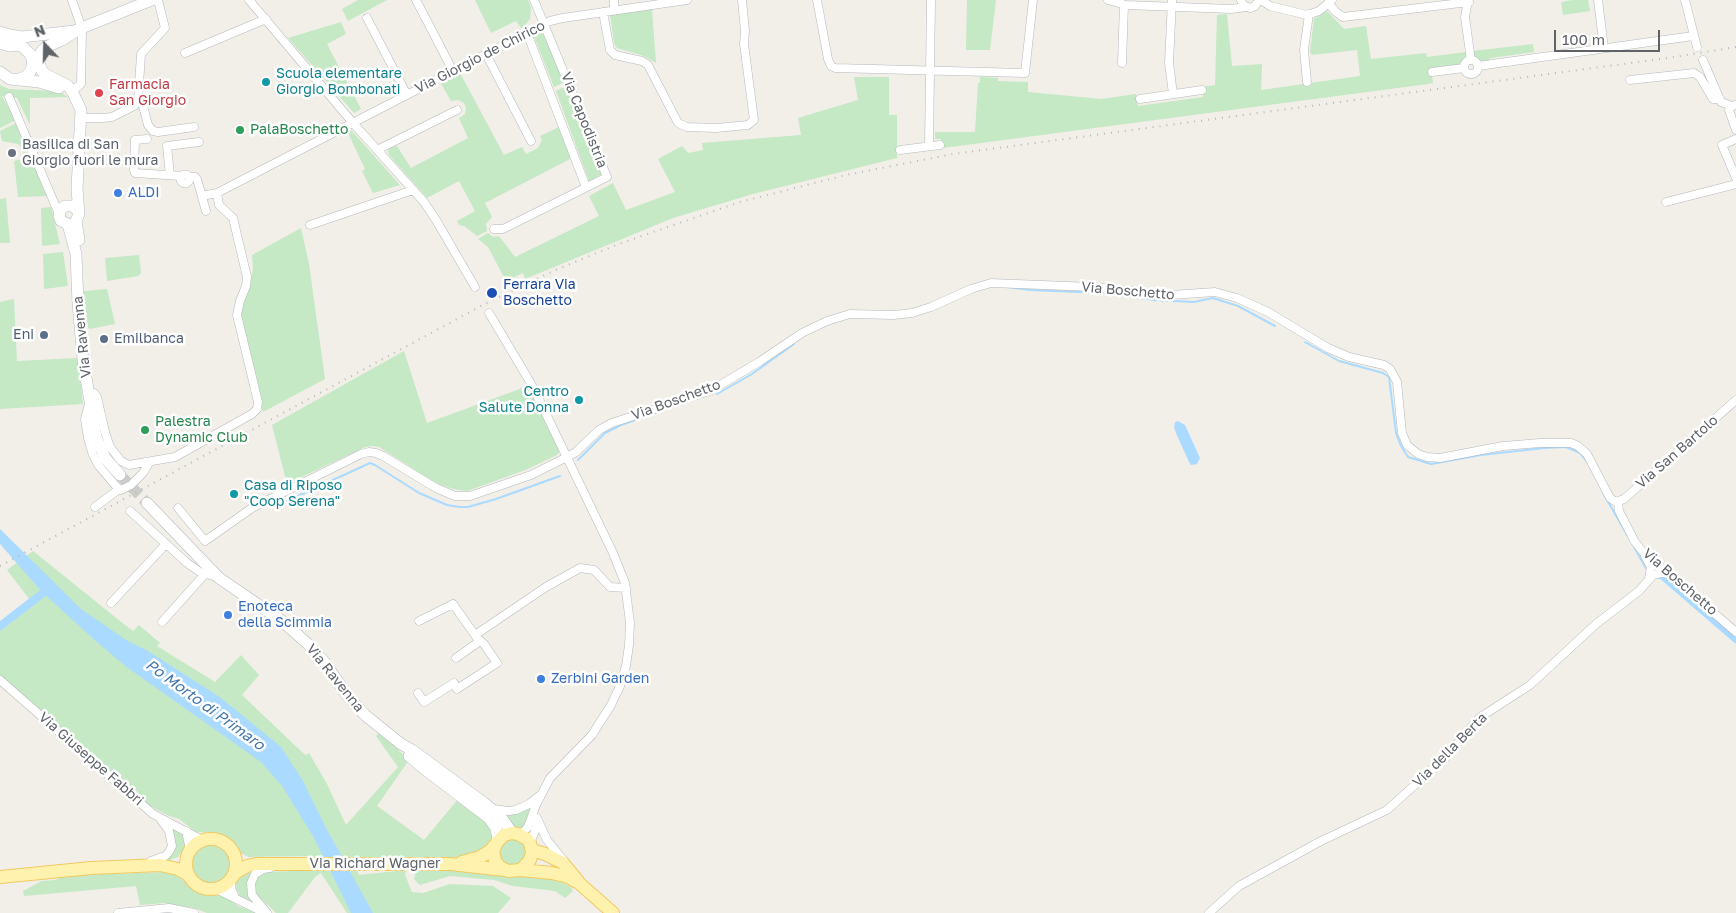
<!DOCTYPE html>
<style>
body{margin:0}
#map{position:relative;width:1736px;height:913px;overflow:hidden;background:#f1efe8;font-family:"Golos Text",sans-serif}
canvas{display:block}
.north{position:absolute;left:20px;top:20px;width:50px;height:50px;-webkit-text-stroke:4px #fff;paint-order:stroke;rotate:339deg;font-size:14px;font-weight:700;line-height:20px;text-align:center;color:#5f6368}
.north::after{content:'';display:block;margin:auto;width:18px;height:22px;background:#5f6368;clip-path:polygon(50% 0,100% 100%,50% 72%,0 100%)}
.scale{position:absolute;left:1554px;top:30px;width:106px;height:22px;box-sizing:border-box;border:2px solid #5f6368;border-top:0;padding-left:6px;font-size:15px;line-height:18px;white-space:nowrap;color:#5f6368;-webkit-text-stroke:4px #fff;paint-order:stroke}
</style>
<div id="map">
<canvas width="1736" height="913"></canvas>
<div class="north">N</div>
<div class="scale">100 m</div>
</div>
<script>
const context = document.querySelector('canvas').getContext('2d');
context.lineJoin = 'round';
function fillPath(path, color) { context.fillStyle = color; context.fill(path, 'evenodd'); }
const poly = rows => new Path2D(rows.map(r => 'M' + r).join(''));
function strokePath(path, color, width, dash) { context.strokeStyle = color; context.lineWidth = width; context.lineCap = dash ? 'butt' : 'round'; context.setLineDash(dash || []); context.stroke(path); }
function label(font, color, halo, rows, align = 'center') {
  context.font = font + ' "Golos Text",sans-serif'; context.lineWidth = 5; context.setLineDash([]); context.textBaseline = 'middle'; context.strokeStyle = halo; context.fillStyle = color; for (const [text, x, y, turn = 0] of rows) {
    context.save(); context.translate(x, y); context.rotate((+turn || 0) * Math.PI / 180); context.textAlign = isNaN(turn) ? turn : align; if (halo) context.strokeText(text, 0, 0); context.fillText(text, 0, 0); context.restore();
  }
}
fillPath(poly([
 [358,0,387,0,348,21,342,9],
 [475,0,528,0,531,8,530,19,522,29,516,21,491,33],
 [967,0,996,0,990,50,966,50],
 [1573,0,1588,0,1590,11,1563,15,1561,2],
 [652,9,656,63,644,56,617,48,614,43,610,14],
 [1327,11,1344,29,1366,26,1371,59,1426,53,1427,57,1466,52,1466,60,1460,67,1452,65,1431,68,1433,83,1428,84,943,148,941,139,935,139,935,132,975,132,978,83,980,83,980,77,998,78,998,81,1028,82,1028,92,1101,99,1136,94,1138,106,1203,97,1202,87,1215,85,1217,15,1227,14,1232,66,1262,64,1261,90,1360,76,1357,50,1312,55,1310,52,1314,19],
 [341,22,346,34,327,44,361,109,354,113,288,38],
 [541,30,565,82,554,87,533,34],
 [1533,44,1534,52,1491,58,1488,61,1479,62,1474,57,1473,51],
 [459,71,504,155,522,147,526,154,538,148,542,140,540,136,559,127,572,158,485,203,492,217,486,224,487,231,477,236,464,226,459,225,457,221,475,211,459,181,427,198,389,155,388,152,389,148,397,146,411,168,468,138,459,118,465,114,466,108,464,103,458,100,451,101,440,82],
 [854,77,889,77,889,115,897,115,897,158,753,194,673,218,525,279,523,273,506,281,488,247,478,239,488,233,493,237,499,236,515,257,599,216,589,196,613,183,626,210,675,192,658,159,682,146,688,153,703,150,702,143,801,135,798,118,858,100],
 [0,85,9,89,53,91,62,93,68,97,30,98,30,125,17,98,2,96,16,120,0,128],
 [566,86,602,174,589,181,556,91],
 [16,123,47,196,18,197,14,161,22,159,24,150,18,144,2,141,0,131],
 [351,130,400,185,373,193,362,171,365,169,347,131],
 [6,198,10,243,0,243,0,199],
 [51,207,60,244,42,246,41,208],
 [301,228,309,264,325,379,263,412,245,337,241,317,242,302,248,292,253,269,252,255],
 [63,252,68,286,44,289,43,254],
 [139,255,141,273,138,276,107,281,105,258],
 [107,289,115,324,90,329,85,324,84,320,84,291],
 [14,299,17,361,78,358,83,404,0,409,0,302],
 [404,351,427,423,528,386,559,447,559,452,557,455,528,469,467,491,453,489,436,483,379,447,372,446,365,447,287,484,272,425],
 [33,551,125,625,133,631,139,625,160,643,157,646,215,682,241,655,259,675,242,695,303,753,306,755,309,753,327,784,346,825,398,767,376,736,380,732,400,746,398,750,409,760,377,806,424,840,459,798,486,818,494,836,489,847,462,857,351,857,359,875,406,870,405,875,412,892,423,893,450,884,493,886,511,898,498,913,347,913,321,873,315,877,288,913,276,913,255,893,253,886,258,876,267,872,319,870,310,856,249,857,242,854,231,839,225,836,216,833,196,832,179,819,167,815,150,806,113,775,0,676,0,623,30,600,7,570],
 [532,805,524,828,518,830,501,813],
 [169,825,183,835,186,845,178,857,170,860,163,860,174,845,174,835],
 '500 852a13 13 0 1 1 26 0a13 13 0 1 1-26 0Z',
 '190 864a21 21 0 1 1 42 0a21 21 0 1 1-42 0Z',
 [254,870,250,875,248,881,256,904,240,896,236,888,237,881,244,873],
 [445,870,545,878,564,883,571,887,573,891,565,898,555,891,513,886,494,880,450,876,420,885,414,879,416,871],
 [170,872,180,877,195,892,208,896,219,895,225,896,238,906,257,913,207,913,194,908,164,903,140,905,136,886,24,896,23,891,42,881,55,880,68,875]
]), '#c5e8c5');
fillPath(poly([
 [1178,421,1185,425,1200,458,1197,464,1191,465,1189,462,1176,433,1174,427,1175,422],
 [0,529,81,609,126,640,148,651,221,698,281,747,303,781,326,828,373,913,351,913,313,836,282,786,261,762,128,668,98,643,43,593,0,544]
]), '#aadaff');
strokePath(poly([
 [1008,287,1030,290,1104,293,1155,300,1194,302,1213,298,1238,306,1275,326],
 [1305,342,1339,361,1383,373,1389,377,1396,433,1401,446,1408,457,1431,464,1481,455,1544,448,1566,447,1580,453,1587,462],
 [717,394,752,374,794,344],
 [578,460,605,433,621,425,658,412],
 [1603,493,1629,538],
 [287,501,370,463,375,465,419,493,447,505,459,507,468,507,496,499,560,476],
 [1633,545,1647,570]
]), '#aadaff', 2);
strokePath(poly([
 [1657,574,1663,576,1736,639],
 [0,626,43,593,50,590]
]), '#aadaff', 8);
strokePath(poly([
 [120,475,147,503]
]), '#ccccc8', 11, [11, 5.5]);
const minor = poly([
 [72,0,82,29,81,84,72,91],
 [158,0,165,28,141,54,138,100,143,106,148,125,153,131,158,132,194,127],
 [249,0,353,123,424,202,436,220,475,287],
 [416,0,453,71],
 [817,0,828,59,831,66,835,68,1025,73,1033,0],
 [1108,0,1126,5,1231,9,1246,7],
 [1172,0,1169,63,1173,94],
 [1241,0,1243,5,1250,8,1255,6,1259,0],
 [1261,0,1270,6,1307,15,1319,11,1332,0],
 [1468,0,1465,17,1471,60],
 [1598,0,1604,48],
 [1685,0,1697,47],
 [1328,3,1336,12,1343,17,1469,2],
 [614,10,614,0],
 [603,12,610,50,615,55,642,61,648,65,678,123,687,127,716,128,748,125,754,120,744,44,745,31,742,0],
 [367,18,407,95],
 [527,33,586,187],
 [185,53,266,19],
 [486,54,531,141],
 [1703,60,1721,102,1732,106],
 '1464 67a7 7 0 1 1 14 0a7 7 0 1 1-14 0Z',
 [1122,63,1124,5],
 [1478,66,1693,36],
 [1432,72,1464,68],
 [1630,80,1694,73,1700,77,1713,99,1720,99],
 [1307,82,1304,50,1309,14],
 [9,97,59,214],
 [1140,99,1202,90],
 [1735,105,1731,107,1729,110,1736,130],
 [81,118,103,118,112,117,134,106,138,100],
 [147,139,135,140,134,170,135,173,181,176],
 [1736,139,1722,145,1736,178],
 [929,146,931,0],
 [377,150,457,110],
 [900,150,940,145],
 '180.5 179a4.5 4.5 0 1 1 9 0a4.5 4.5 0 1 1-9 0Z',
 [170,175,167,146,199,142],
 [189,177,195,177,197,179,206,211],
 [202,196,217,193,550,21,563,18,687,0],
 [1666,202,1736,184],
 [310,225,413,190],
 [494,229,503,229,607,177,534,0],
 [489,313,533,387,613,553,625,583,630,623,629,645,626,666,620,686,611,705,592,735,550,778,536,805,528,827,520,835],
 [89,393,94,393,97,397,105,432,110,447,121,461,129,465,175,457,252,414,257,409,258,402,237,315,240,301,246,286,247,277,233,218,219,205,217,193],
 [89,404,85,419,88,438,93,455,99,466,116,486,121,490,131,485,143,473,149,463],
 [1618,502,1619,511,1635,542,1643,552,1736,632],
 [95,507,119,489],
 [178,508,205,541,252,508,361,454,369,452,376,453,383,456,436,488,455,496,470,496,531,475,567,457,576,452,599,430,612,423,712,390,759,362,802,333,827,321,850,314,893,315,912,313,931,307,971,289,991,283,1093,287,1171,295,1215,292,1237,298,1268,312,1328,348,1349,357,1384,365,1390,369,1397,382,1402,433,1407,445,1418,454,1427,457,1440,458,1503,446,1540,443,1571,443,1578,446,1587,454,1610,498,1616,502,1624,499,1736,400],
 [130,511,187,563,200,572,217,577],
 [1645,556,1651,567,1649,579],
 [111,603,166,544],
 [162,622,205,574],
 [475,635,546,587,580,568,594,570,610,587,626,588],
 [456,658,480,641],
 [0,680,153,814,202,840],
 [418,693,424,702,454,683,457,689,497,663,484,644,477,638,453,604,419,621],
 [493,809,509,811,516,810,529,804,539,796],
 [537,818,547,840,564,861],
 [186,831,190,850],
 [530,843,537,826,537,821],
 [151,861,165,856,169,852,172,846,169,831,161,820],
 [231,880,231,888,235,898],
 [216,889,265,913],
 [118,913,169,908,194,913],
 [267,913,252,895,251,883,255,874,263,869,270,868],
 [1209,913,1239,886,1321,841,1387,810,1446,757,1479,718,1530,685,1596,624,1639,591,1653,575,1666,572]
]);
const secondary = poly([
 [76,31,62,40,46,47,41,52,39,63,42,71,45,74,68,86,72,91,81,110,77,189,79,214,76,221,79,240],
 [0,32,10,35,22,37,74,31],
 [69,33,152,0],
 [0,43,10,46,16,45,23,47,31,55,33,65,30,72,25,77,17,80],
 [0,72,10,79,39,82,59,88],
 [78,211,73,206,65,206,61,209,59,216,61,221,68,224,76,254,78,303,83,360,96,437,105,458,120,475],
 [147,503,219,578,282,621,308,644,325,663,347,695,365,715,401,744,412,750,484,803,501,817,512,833],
 [409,756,422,767,489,818,496,828,498,840]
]);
const primary = poly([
 '186 864a25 25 0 1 1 50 0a25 25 0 1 1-50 0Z',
 [532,850,545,854,563,863,578,881],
 [462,862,480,857,490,851,494,846],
 [521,870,530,860,532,852,530,843,527,839,518,834,512,833,504,835,497,842,493,851,495,861,500,867,508,871,521,870,552,873,568,877,579,883,613,913],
 [235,873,247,866,256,864,451,864,504,870],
 [0,877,91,868,160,865,178,869,187,874]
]);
strokePath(minor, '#b5b8bc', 9);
strokePath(secondary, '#b6babf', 12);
strokePath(primary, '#f2c960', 14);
strokePath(minor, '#fff', 8);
strokePath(secondary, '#fff', 11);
strokePath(primary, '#fff2af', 12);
strokePath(poly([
 [0,566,494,299,558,269,616,245,740,202,846,175,953,154,1668,58,1736,47]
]), '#b6b7b8', 2, [1, 6]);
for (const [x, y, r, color] of [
 [266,82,5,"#0f9aa8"],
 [99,93,5,"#e0444e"],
 [240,130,5,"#2e9e5b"],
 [12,153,5,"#6b7280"],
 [118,193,5,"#3f7fe0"],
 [492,293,6,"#1a4fb4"],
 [44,335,5,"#5c6f8a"],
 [104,339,5,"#5c6f8a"],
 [579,400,5,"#0f9aa8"],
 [145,430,5,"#2e9e5b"],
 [234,494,5,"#0f9aa8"],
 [228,615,5,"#3f7fe0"],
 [541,679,5,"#3f7fe0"]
]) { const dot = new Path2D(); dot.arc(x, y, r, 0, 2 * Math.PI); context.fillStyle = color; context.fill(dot); strokePath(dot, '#fff', 2); }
label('14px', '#5f6368', '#fff', [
 ["Via Giorgio de Chirico",480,57,-27],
 ["Via Capodistria",584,120,68],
 ["Via Boschetto",1128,291,5],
 ["Via Ravenna",82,337,-96],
 ["Via Boschetto",676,400,-20],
 ["Via San Bartolo",1677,452,-41],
 ["Via Boschetto",1680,582,41],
 ["Via Ravenna",335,678,51],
 ["Via della Berta",1450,750,-45],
 ["Via Giuseppe Fabbri",91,759,41],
 ["Via Richard Wagner",375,864]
]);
label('14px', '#0d838f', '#fff', [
 ["Scuola elementare",276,74],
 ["Giorgio Bombonati",276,90],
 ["Centro",569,392,"right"],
 ["Salute Donna",569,408,"right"],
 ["Casa di Riposo",244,486],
 ["\"Coop Serena\"",244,502]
], 'left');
label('14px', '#be3a42', '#fff', [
 ["Farmacia",109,85],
 ["San Giorgio",109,101]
], 'left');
label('14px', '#27864d', '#fff', [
 ["PalaBoschetto",250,130],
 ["Palestra",155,422],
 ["Dynamic Club",155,438]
], 'left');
label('14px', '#5b616d', '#fff', [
 ["Basilica di San",22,145],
 ["Giorgio fuori le mura",22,161]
], 'left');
label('14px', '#366cbe', '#fff', [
 ["ALDI",128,193],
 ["Enoteca",238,607],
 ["della Scimmia",238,623],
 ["Zerbini Garden",551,679]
], 'left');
label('14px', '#164399', '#fff', [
 ["Ferrara Via",503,285],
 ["Boschetto",503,301]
], 'left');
label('14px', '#4e5e75', '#fff', [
 ["Eni",34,335],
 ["Emilbanca",114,339,"left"]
], 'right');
label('italic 15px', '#4174aa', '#fff', [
 ["Po Morto di Primaro",205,705,36]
]);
</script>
